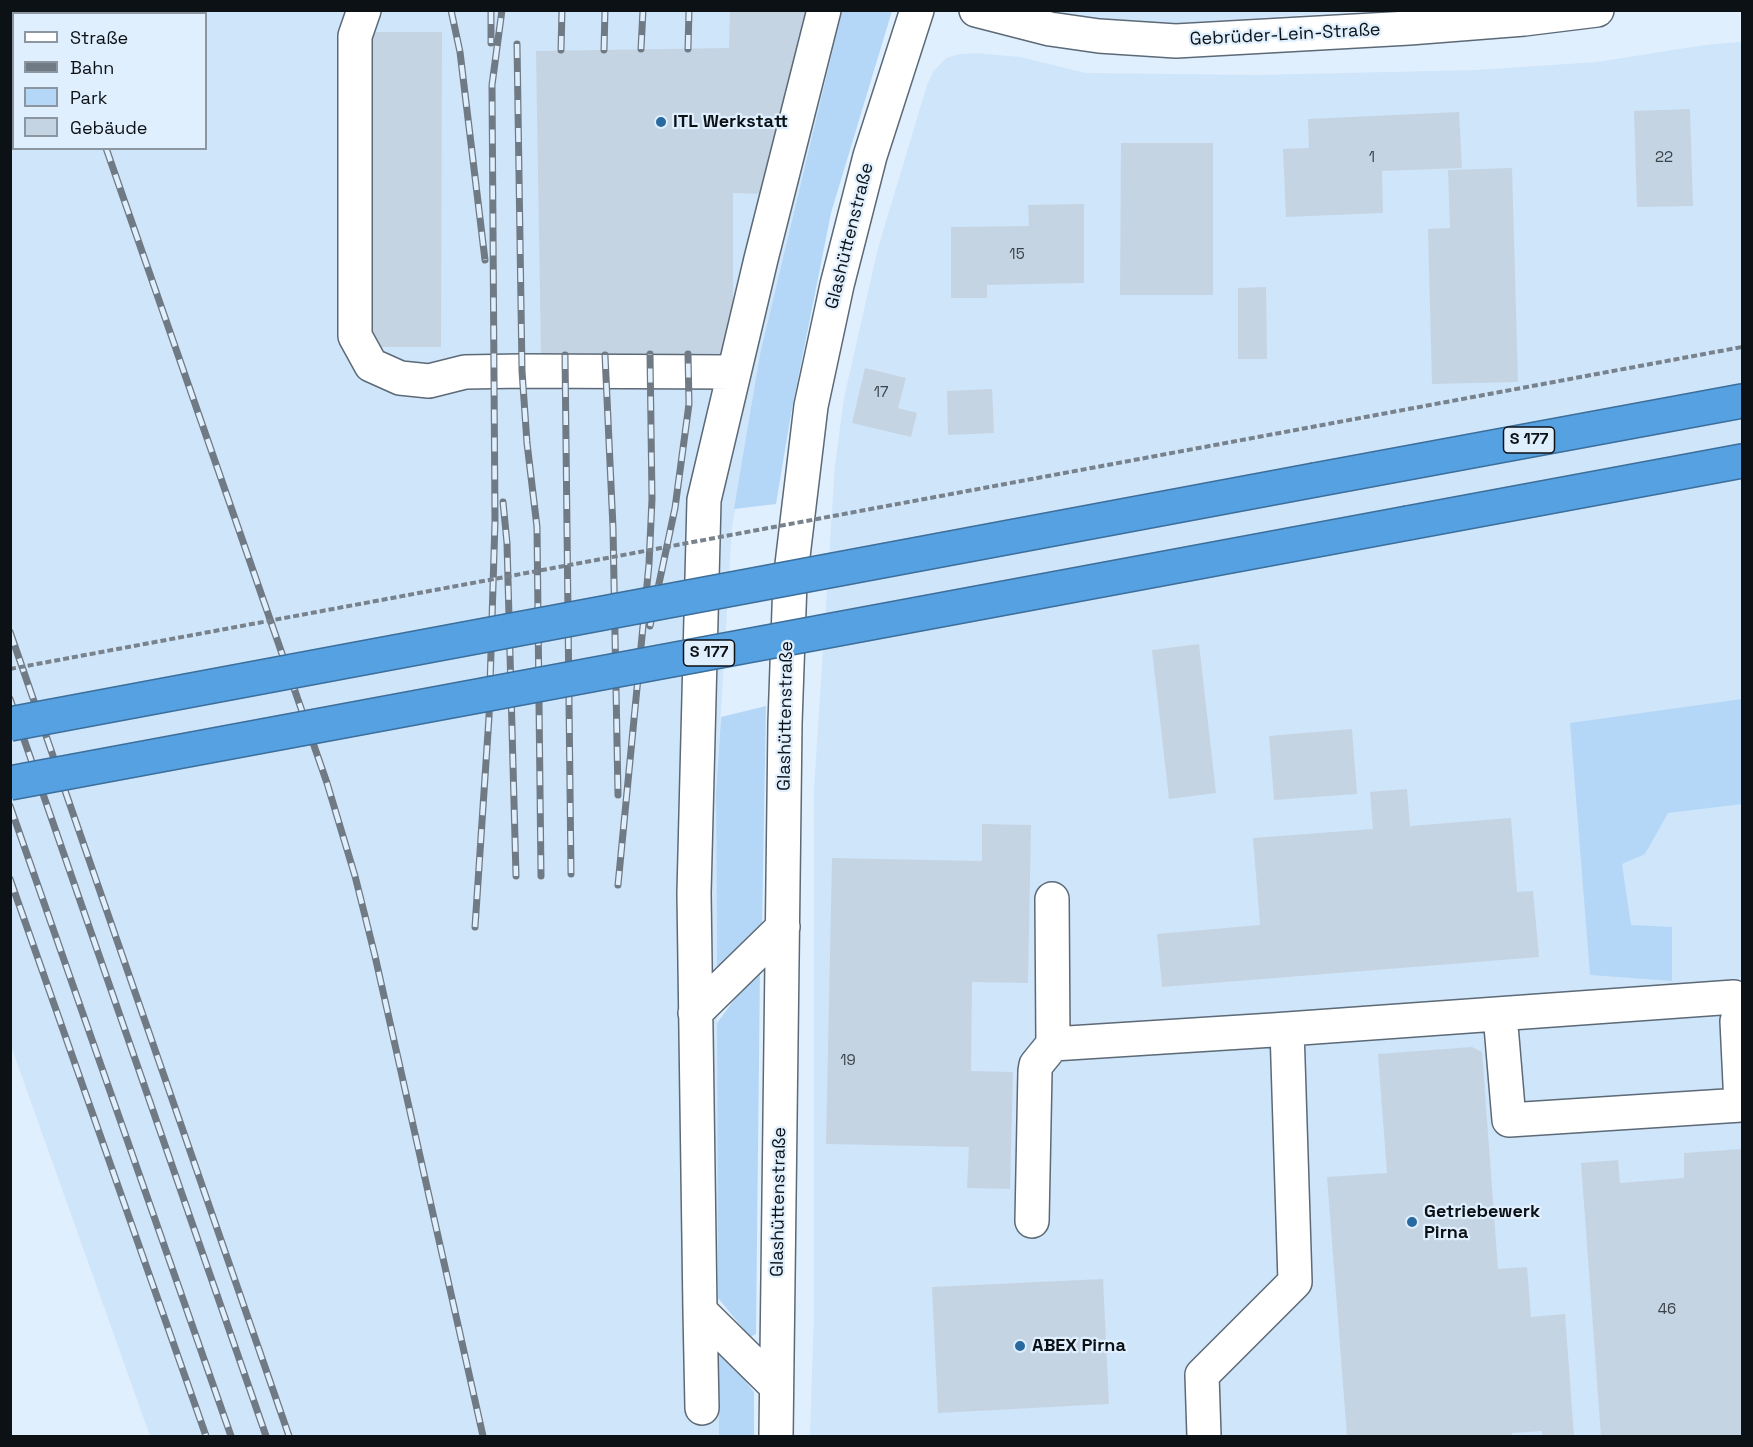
<!DOCTYPE html>
<meta charset="utf-8">
<style>
body{margin:0}
#map{position:relative;width:1753px;height:1447px;overflow:hidden;background:#dfeffe;font-family:"Space Grotesk",sans-serif}
canvas{display:block}
.frame{position:absolute;inset:0;border:12px solid #0c1116;pointer-events:none}
.legend{position:absolute;left:12px;top:12px;width:195px;height:138px;box-sizing:border-box;background:#dfeffe;border:2px solid #8b96a1;margin:0;padding:8px 10px;list-style:none;font-size:18px;color:#0c1116}
.legend li{display:flex;align-items:center;gap:12px;height:30px}
.legend b{width:30px;border:2px solid #8b96a1}
</style>
<div id="map">
<canvas width="1753" height="1447"></canvas>
<div class="frame"></div>
<ul class="legend">
<li><b style="height:8px;background:#fff"></b>Straße</li>
<li><b style="height:8px;background:#707a84"></b>Bahn</li>
<li><b style="height:16px;background:#b5d7f7"></b>Park</li>
<li><b style="height:16px;background:#c5d4e3"></b>Gebäude</li>
</ul>
</div>
<script>
const context = document.querySelector('canvas').getContext('2d');
context.lineJoin = 'round';
function fillPath(path, color) { context.fillStyle = color; context.fill(path, 'evenodd'); }
const poly = rows => new Path2D(rows.map(r => 'M' + r).join(''));
function strokePath(path, color, width, dash) { context.strokeStyle = color; context.lineWidth = width; context.lineCap = dash ? 'butt' : 'round'; context.setLineDash(dash || []); context.stroke(path); }
function label(font, color, halo, rows, align = 'center') {
  context.font = font + ' "Space Grotesk",sans-serif'; context.lineWidth = 4.5; context.setLineDash([]); context.textBaseline = 'middle'; context.strokeStyle = halo; context.fillStyle = color; for (const [text, x, y, turn = 0] of rows) {
    context.save(); context.translate(x, y); context.rotate((+turn || 0) * Math.PI / 180); context.textAlign = isNaN(turn) ? turn : align; if (halo) context.strokeText(text, 0, 0); context.fillText(text, 0, 0); context.restore();
  }
}
fillPath(poly([
 [10,11,842,11,760,354,732,528,716,793,719,1436,150,1436,11,1046],
 [14,14,206,14,206,148,14,148],
 [1054,11,1054,10,1368,11,1177,23,1091,18],
 [1739,42,1742,43,1742,1436,810,1436,814,1313,814,789,835,465,844,398,878,248,927,85,933,72,946,58,960,54,976,53,1020,57,1086,73,1257,75,1477,70,1597,62,1705,45]
]), '#cfe5fa');
fillPath(poly([
 [842,11,892,11,831,213,791,414,776,504,734,509,760,354],
 [1742,699,1742,804,1668,813,1645,854,1622,864,1631,925,1672,927,1672,981,1590,975,1570,723],
 [766,706,762,928,717,976,716,793,721,717],
 [756,970,760,970,756,1334,750,1337,718,1298,717,1023],
 [718,1355,725,1355,754,1392,754,1436,719,1436]
]), '#b5d7f7');
fillPath(poly([
 [730,10,817,10,765,194,733,193,733,353,541,356,536,51,729,48],
 [368,32,442,32,441,347,368,347],
 [1690,109,1693,206,1637,207,1634,111],
 [1459,112,1462,168,1382,171,1383,213,1286,217,1283,149,1309,148,1308,119],
 [1121,143,1213,143,1213,295,1120,295],
 [1512,168,1518,382,1432,384,1428,229,1450,228,1448,170],
 [1084,204,1084,283,987,285,987,298,951,298,951,227,1029,226,1028,205],
 [1266,287,1267,359,1238,359,1238,288],
 [865,368,906,378,898,408,917,413,911,437,852,423],
 [992,389,994,433,948,435,947,391],
 [1199,644,1216,793,1169,799,1152,650],
 [1352,729,1357,794,1274,800,1269,736],
 [1407,789,1410,826,1511,818,1517,892,1533,891,1539,957,1162,987,1157,934,1260,925,1253,838,1373,829,1370,792],
 [982,824,1031,825,1028,983,972,982,971,1071,1013,1072,1010,1189,967,1188,969,1147,826,1144,832,858,982,861],
 [1472,1047,1482,1052,1498,1269,1527,1267,1531,1317,1565,1314,1574,1436,1542,1436,1542,1431,1512,1433,1512,1436,1347,1436,1327,1177,1387,1173,1378,1054],
 [1742,1149,1742,1436,1601,1436,1581,1163,1618,1160,1620,1183,1684,1178,1684,1153],
 [1103,1279,1109,1404,938,1413,932,1287]
]), '#c5d4e3');
const minor = poly([
 [364,10,355,36,355,336,371,365,400,378,429,381,465,372,522,371,734,372],
 [976,10,1050,29,1099,36,1176,41,1409,28,1524,19,1597,10],
 [1052,899,1053,1044,1273,1030,1734,997],
 [695,1013,783,927],
 [1500,1014,1509,1120,1741,1105,1737,1021],
 [1032,1221,1035,1071,1036,1065,1053,1044],
 [700,1311,702,1408],
 [776,1386,700,1311,694,893,704,500,761,259,824,10],
 [776,1436,785,723,790,581,811,406,837,285,870,156,917,10],
 [1204,1436,1202,1375,1295,1282,1287,1029]
]);
const highway = poly([
 [1315,480,1742,401],
 [1408,523,1742,461]
]);
strokePath(minor, '#5c6976', 36);
strokePath(highway, '#3c6f9b', 36);
strokePath(minor, '#fff', 33);
strokePath(highway, '#56a1e2', 33);
const rail = poly([
 [58,10,59,14],
 [451,10,460,52,485,260],
 [491,10,491,43],
 [517,44,522,371,527,443,537,527,541,876],
 [641,49,643,10],
 [688,49,689,10],
 [561,50,562,10],
 [604,50,605,10],
 [106,148,327,783,355,876,375,956,483,1436],
 [565,355,571,874],
 [605,355,613,528,618,795],
 [503,502,507,543,516,876],
 [650,626,675,508,689,404,688,354],
 [10,632,289,1436],
 [10,699,266,1436],
 [10,806,231,1436],
 [10,879,206,1436],
 [618,885,649,564,652,499,650,354],
 [475,927,489,717,495,521,492,85,502,10]
]);
strokePath(rail, '#707a84', 7);
strokePath(rail, '#dfeffe', 4.5, [14]);
const highwayBridge = poly([
 [10,724,1315,480],
 [10,783,1408,523]
]);
strokePath(highwayBridge, '#3c6f9b', 36, []);
strokePath(poly([
 [10,669,1742,347]
]), '#78828c', 4, [6, 3]);
strokePath(highwayBridge, '#56a1e2', 33);
for (const [x, y, r, color] of [
 [661,122,6,"#286aa0"],
 [1412,1222,6,"#286aa0"],
 [1020,1346,6,"#286aa0"]
]) { const dot = new Path2D(); dot.arc(x, y, r, 0, 2 * Math.PI); context.fillStyle = color; context.fill(dot); strokePath(dot, '#dfeffe', 2); }
label('15px', '#3a4249', null, [
 ["1",1372,158],
 ["22",1664,158],
 ["15",1017,255],
 ["17",881,393],
 ["19",848,1061],
 ["46",1667,1310]
]);
for (const [x, y, w] of [
 [1529,440,51],
 [709,653,51]
]) { const box = new Path2D(); box.roundRect(x - w / 2, y - 13, w, 26, 4.5); context.fillStyle = '#dfeffe'; context.fill(box); strokePath(box, '#0c1116', 1.5); }
label('bold 16px', '#0c1116', null, [
 ["S 177",1529,440],
 ["S 177",709,653]
]);
label('18px', '#0c1116', '#dfeffe', [
 ["Gebrüder-Lein-Straße",1285,35,-3],
 ["Glashüttenstraße",850,236,-76],
 ["Glashüttenstraße",786,716,-89],
 ["Glashüttenstraße",779,1202,-89]
]);
label('bold 18px', '#0c1116', '#dfeffe', [
 ["ITL Werkstatt",673,122],
 ["Getriebewerk",1424,1212],
 ["Pirna",1424,1233],
 ["ABEX Pirna",1032,1346]
], 'left');
</script>
